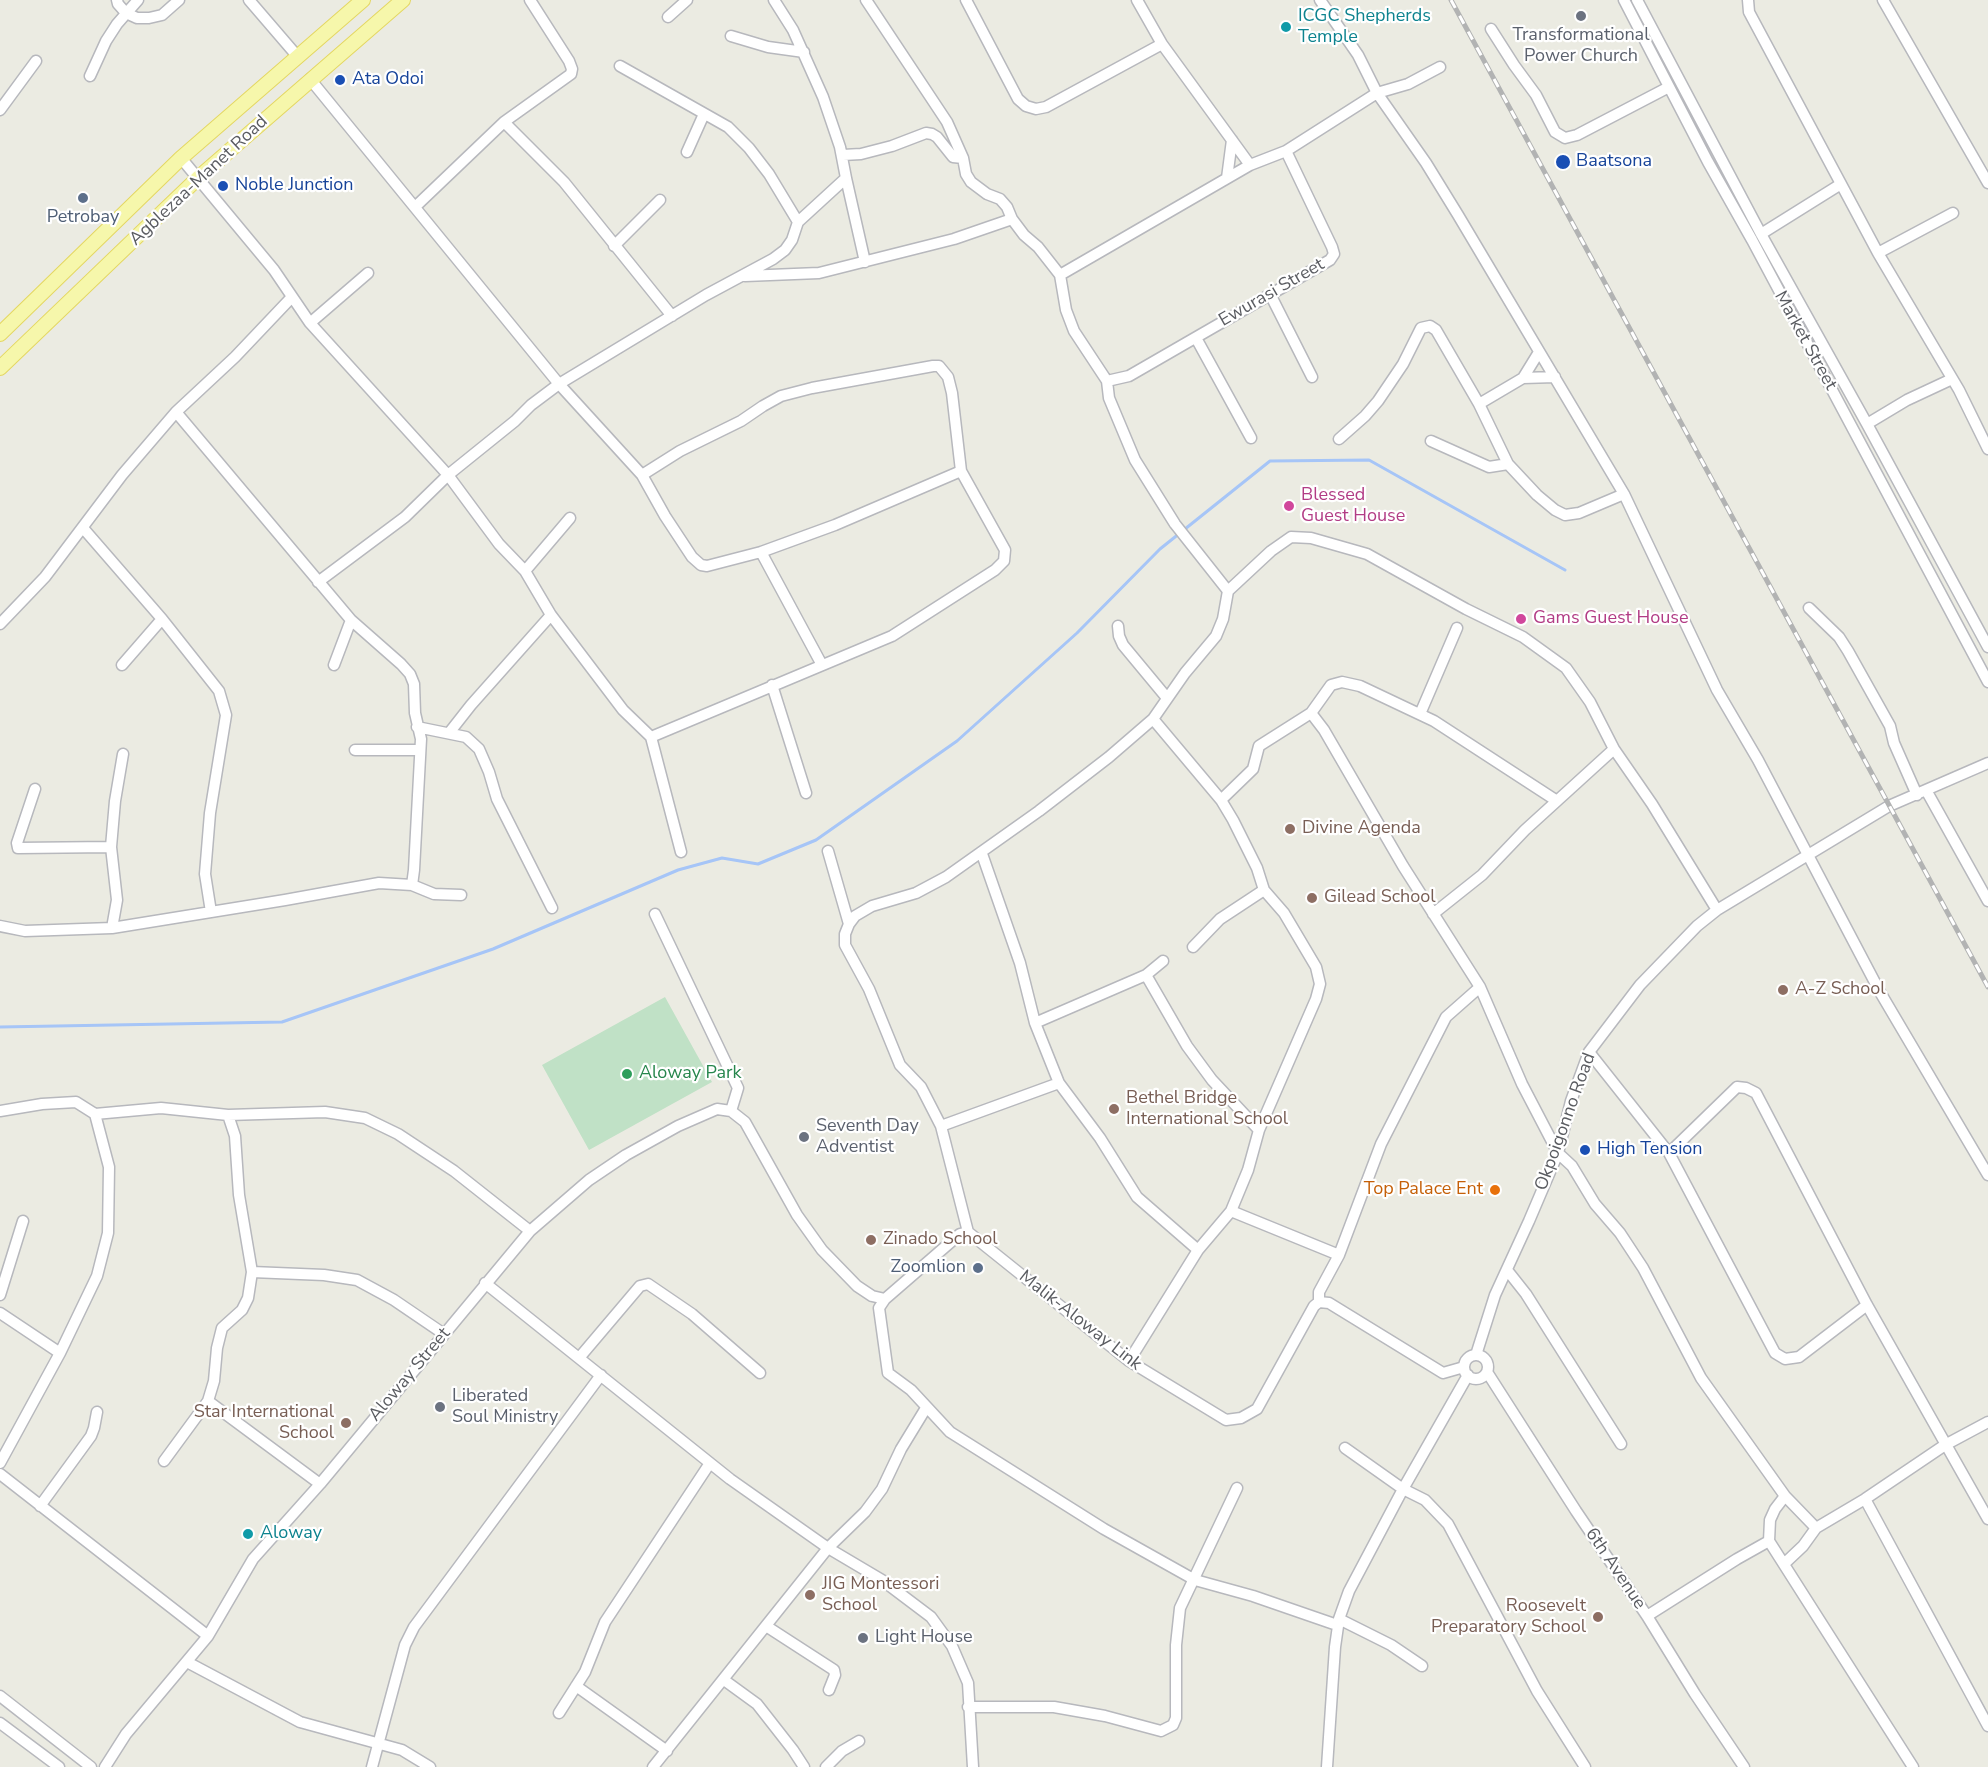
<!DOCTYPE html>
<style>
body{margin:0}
canvas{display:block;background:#ebebe2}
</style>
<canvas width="1988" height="1767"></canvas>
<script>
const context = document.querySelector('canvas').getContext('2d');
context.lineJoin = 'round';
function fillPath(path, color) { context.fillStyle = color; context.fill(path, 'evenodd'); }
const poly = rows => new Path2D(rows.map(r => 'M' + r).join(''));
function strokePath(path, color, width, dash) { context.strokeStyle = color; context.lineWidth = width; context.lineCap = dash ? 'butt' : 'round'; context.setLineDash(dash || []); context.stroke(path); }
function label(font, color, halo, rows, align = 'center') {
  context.font = font + ' "Nunito Sans",sans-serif'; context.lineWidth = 4.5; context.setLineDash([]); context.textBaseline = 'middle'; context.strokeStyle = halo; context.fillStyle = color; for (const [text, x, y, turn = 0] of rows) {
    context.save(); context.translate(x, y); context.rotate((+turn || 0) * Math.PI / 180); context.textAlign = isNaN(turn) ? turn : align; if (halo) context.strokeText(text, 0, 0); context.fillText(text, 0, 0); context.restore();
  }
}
fillPath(poly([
 [665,997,712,1082,589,1150,542,1065]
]), '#c0e1c6');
strokePath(poly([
 [0,1027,282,1022,493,949,678,870,722,858,758,864,816,840,957,741,1077,633,1160,549,1270,461,1369,460,1565,570]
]), '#a6c5f7', 3);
const minor = poly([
 [117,0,118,4,126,13,137,18,149,18,162,15,179,0],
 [249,0,298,57],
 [866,0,947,122,963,158,966,174,971,182,987,194,1000,199,1007,207,1012,219,1024,235,1038,247,1060,275,1066,310,1074,331,1107,381,1109,398,1135,460,1175,524,1228,591],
 [966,0,1018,99,1026,106,1036,109,1046,107,1162,44],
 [1137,0,1162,44,1250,165],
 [1320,0,1358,55,1377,93,1426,163,1458,215,1624,494,1717,690,1758,760,1880,992,1988,1175],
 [1624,0,1708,162,1752,240,1988,682],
 [1637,0,1761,234,1867,424,1988,647],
 [1748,0,1749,12,1878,253,1959,390,1988,449],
 [1883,0,1988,183],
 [668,17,687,0],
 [1491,29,1514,65,1536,95,1555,132,1565,138,1577,135,1669,87],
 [731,36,768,47,804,52],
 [620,66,728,127,749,148,769,174,798,222],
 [90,76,106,41,117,24,138,0],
 [310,79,559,384,642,475,665,516,692,557,701,565,707,566,761,552,835,525,961,471],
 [0,110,36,61],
 [504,122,564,182,672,316],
 [687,152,704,114],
 [843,155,861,154,892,146,926,133,932,134,937,137,953,157,963,158],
 [181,158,274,270,310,323,448,475,499,544,525,571,551,615,623,710,651,737,681,852],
 [846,178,865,262],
 [1227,178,1232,140],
 [415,207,504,122,571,74,572,69,569,61,530,0],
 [1761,234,1841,184],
 [614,246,660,200],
 [1878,253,1953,213],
 [1060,275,1250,165,1286,151,1377,93,1408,84,1440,67],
 [745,276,819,273,954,239,1012,219],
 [1270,294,1312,377],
 [310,323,368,273],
 [1196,338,1251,438],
 [1523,378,1539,352],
 [1107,381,1129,376,1330,260,1334,254,1332,247,1286,151],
 [1479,404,1523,378,1555,377],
 [1867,424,1907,400,1952,379],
 [1339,439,1365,416,1378,401,1403,364,1421,328,1430,326,1436,330,1479,404,1508,464,1537,495,1555,510,1565,515,1579,513,1624,494],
 [1431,441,1489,467,1508,464],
 [642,475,680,451,741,421,763,406,781,396,812,388,933,366,939,366,948,377,952,393,961,471,1005,550,1004,561,995,570,892,636,651,737],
 [83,528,162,619,219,691,226,715,210,813,205,874,211,912],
 [761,552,822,665],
 [525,571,570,518],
 [318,582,405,517,448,475,515,421,531,405,559,384,706,295,773,259,785,250,792,240,798,222,846,178,840,147,823,97,793,30,774,0],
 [1809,608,1839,637,1848,651,1890,726,1894,743,1917,795],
 [0,624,45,577,122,475,176,412,235,357,291,298],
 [1118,626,1119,636,1123,645,1167,698],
 [122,665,162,619],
 [334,665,351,620],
 [772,685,806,793],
 [1311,713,1324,730,1403,866,1480,987,1522,1084,1558,1153,1572,1166,1595,1204,1620,1233,1643,1268,1701,1378,1785,1496,1816,1528],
 [1420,714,1457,628],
 [417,727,466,737,479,749,489,772,497,799,552,908],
 [449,733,471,705,551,615],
 [355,750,419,750],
 [35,789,17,843,18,848,111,847],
 [1926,790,1988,901],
 [1221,800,1253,769,1259,746,1311,713,1331,685,1342,682,1360,686,1434,721,1557,801],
 [828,851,849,924],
 [982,854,1020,963,1035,1023,1059,1083,1100,1138,1137,1197,1198,1250],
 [412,885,434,894,461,895],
 [655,914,738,1088,731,1111],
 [1433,914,1482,875,1525,830,1614,749],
 [0,926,25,931,112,928,285,900,379,883,412,885,414,870,421,739,415,713,414,684,410,674,401,664,351,620,176,412],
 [112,928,117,900,111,847,115,801,123,754],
 [1193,947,1220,919,1264,890],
 [1146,975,1187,1046,1212,1080,1259,1130],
 [1035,1023,1146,975,1163,961],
 [1589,1052,1669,1153],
 [0,1111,42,1104,76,1102,95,1114,161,1108,228,1115,325,1112,365,1118,398,1134,454,1171,530,1231],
 [731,1111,745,1122,797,1215,822,1250,857,1286,872,1296,885,1299,960,1234,968,1232],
 [941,1126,1059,1083],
 [1231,1211,1339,1255],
 [968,1232,941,1126,921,1087,900,1065,869,989,845,945,845,934,849,924,855,916,872,906,916,893,946,877,1039,811,1109,757,1153,719,1185,673,1216,636,1223,619,1228,591,1271,551,1291,537,1311,538,1367,554,1466,609,1523,637,1566,668,1590,702,1614,749,1652,804,1717,910],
 [968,1232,1129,1361,1226,1420,1241,1418,1257,1409,1314,1306,1319,1302,1329,1303,1443,1373,1464,1367],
 [1507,1270,1526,1294,1621,1444],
 [252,1272,324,1275,357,1280,394,1300,444,1334],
 [485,1283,730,1479,828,1548,882,1580,931,1617,952,1646,968,1683,973,1767],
 [0,1295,23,1221],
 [885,1299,879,1308,888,1373,911,1390,950,1432,1104,1529,1195,1580,1253,1596,1337,1625],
 [1319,1302,1319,1292,1339,1255,1381,1144,1446,1017,1480,987],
 [1867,1305,1799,1357,1785,1359,1775,1353,1669,1153,1737,1087,1746,1088,1756,1093,1867,1305,1988,1519],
 [0,1313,60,1353],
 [1476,1355,1495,1295,1529,1221,1558,1153,1571,1101,1589,1052,1640,985,1697,926,1717,910,1889,806,1988,763],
 '1464 1367a12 12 0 1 1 24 0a12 12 0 1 1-24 0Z',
 [579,1358,640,1286,648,1284,692,1314,760,1373],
 [1129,1361,1198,1250,1231,1211,1248,1170,1259,1130,1316,999,1320,984,1316,967,1284,913,1264,890,1257,868,1233,820,1221,800,1153,719],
 [1487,1372,1576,1511,1647,1616,1695,1694,1744,1767],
 [208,1401,320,1484],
 [1345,1448,1403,1489,1425,1500,1448,1524,1537,1691,1585,1767],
 [164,1461,208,1401,214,1381,217,1348,222,1328,242,1310,248,1298,252,1272,239,1195,235,1136,228,1115],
 [0,1463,60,1353,97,1276,108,1233,109,1167,95,1114],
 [0,1474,208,1636],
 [1785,1496,1775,1509,1770,1520,1769,1541,1913,1767],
 [1865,1499,1988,1726],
 [40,1506,91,1436,94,1428,97,1412],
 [1785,1563,1803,1546,1816,1528,1865,1499,1945,1445,1988,1422],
 [1647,1616,1737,1559,1769,1541],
 [1339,1619,1391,1645,1422,1666],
 [766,1626,834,1670,835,1675,829,1690],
 [187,1662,300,1722,402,1750,430,1767],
 [724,1680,757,1704,793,1750,804,1767],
 [576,1686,667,1751],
 [0,1696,91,1767],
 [968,1707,1054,1707,1105,1716,1161,1731,1173,1725,1176,1718,1176,1645,1180,1608,1237,1488],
 [559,1713,585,1672,605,1622,710,1463],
 [0,1723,59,1767],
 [105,1767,126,1734,208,1636,253,1559,320,1484,530,1231,589,1180,626,1155,678,1126,717,1109,731,1111],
 [372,1767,405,1645,414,1627,601,1375],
 [653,1767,828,1548,865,1512,882,1489,901,1449,926,1408],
 [826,1767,842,1751,859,1741],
 [1327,1767,1335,1647,1339,1619,1349,1591,1403,1489,1468,1375]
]);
const major = poly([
 [0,334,181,158,363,0],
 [0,368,198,178,403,0]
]);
strokePath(minor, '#b7b8bd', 13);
strokePath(major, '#e4d762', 16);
strokePath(minor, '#fff', 10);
strokePath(major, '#f6f7ab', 14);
const rail = poly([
 [1451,0,1988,987]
]);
strokePath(rail, '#b2b3b3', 5);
strokePath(rail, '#fff', 3, [9]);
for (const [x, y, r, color] of [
 [1581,16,6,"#6b7280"],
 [1286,27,6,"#0f9aa8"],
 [340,80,6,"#1a4fb4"],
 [1563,162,8,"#1a4fb4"],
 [223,186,6,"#1a4fb4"],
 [83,198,6,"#5c6f8a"],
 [1289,506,6,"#d1479c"],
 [1521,619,6,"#d1479c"],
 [1290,829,6,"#8d6e63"],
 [1312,898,6,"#8d6e63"],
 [1783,990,6,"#8d6e63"],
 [627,1074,6,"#2e9e5b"],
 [1114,1109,6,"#8d6e63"],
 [804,1137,6,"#6b7280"],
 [1585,1150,6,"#1a4fb4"],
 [1495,1190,6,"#e8710a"],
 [871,1240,6,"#8d6e63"],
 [978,1268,6,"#5c6f8a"],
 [440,1407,6,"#6b7280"],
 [346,1423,6,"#8d6e63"],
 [248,1534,6,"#0f9aa8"],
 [810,1595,6,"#8d6e63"],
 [1598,1617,6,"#8d6e63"],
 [863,1638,6,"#6b7280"]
]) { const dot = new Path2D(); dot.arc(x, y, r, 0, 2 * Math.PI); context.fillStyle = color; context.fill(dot); strokePath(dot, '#fff', 2); }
label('18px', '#0d838f', '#fff', [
 ["ICGC Shepherds",1298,17],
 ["Temple",1298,38],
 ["Aloway",260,1534]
], 'left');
label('18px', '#5b616d', '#fff', [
 ["Transformational",1581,36,"center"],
 ["Power Church",1581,57,"center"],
 ["Seventh Day",816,1127],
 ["Adventist",816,1148],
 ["Liberated",452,1397],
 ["Soul Ministry",452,1418],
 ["Light House",875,1638]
], 'left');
label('18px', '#164399', '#fff', [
 ["Ata Odoi",352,80],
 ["Baatsona",1576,162],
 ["Noble Junction",235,186],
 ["High Tension",1597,1150]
], 'left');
label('18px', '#5a5c61', '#fff', [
 ["Agblezaa-Manet Road",199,181,-43],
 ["Ewurasi Street",1272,293,-30],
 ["Market Street",1805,341,61],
 ["Okpoigonno Road",1566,1122,-70],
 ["Malik-Aloway Link",1080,1321,38],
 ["Aloway Street",410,1375,-50],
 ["6th Avenue",1615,1569,56]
]);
label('18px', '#4e5e75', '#fff', [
 ["Petrobay",83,218],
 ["Zoomlion",966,1268,"right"]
]);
label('18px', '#b23c85', '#fff', [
 ["Blessed",1301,496],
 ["Guest House",1301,517],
 ["Gams Guest House",1533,619]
], 'left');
label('18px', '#785e54', '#fff', [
 ["Divine Agenda",1302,829],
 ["Gilead School",1324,898],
 ["A-Z School",1795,990],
 ["Bethel Bridge",1126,1099],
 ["International School",1126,1120],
 ["Zinado School",883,1240],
 ["Star International",334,1413,"right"],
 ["School",334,1434,"right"],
 ["JIG Montessori",822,1585],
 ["School",822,1606],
 ["Roosevelt",1586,1607,"right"],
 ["Preparatory School",1586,1628,"right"]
], 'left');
label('18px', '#27864d', '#fff', [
 ["Aloway Park",639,1074]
], 'left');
label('18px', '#c56008', '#fff', [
 ["Top Palace Ent",1483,1190]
], 'right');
</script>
